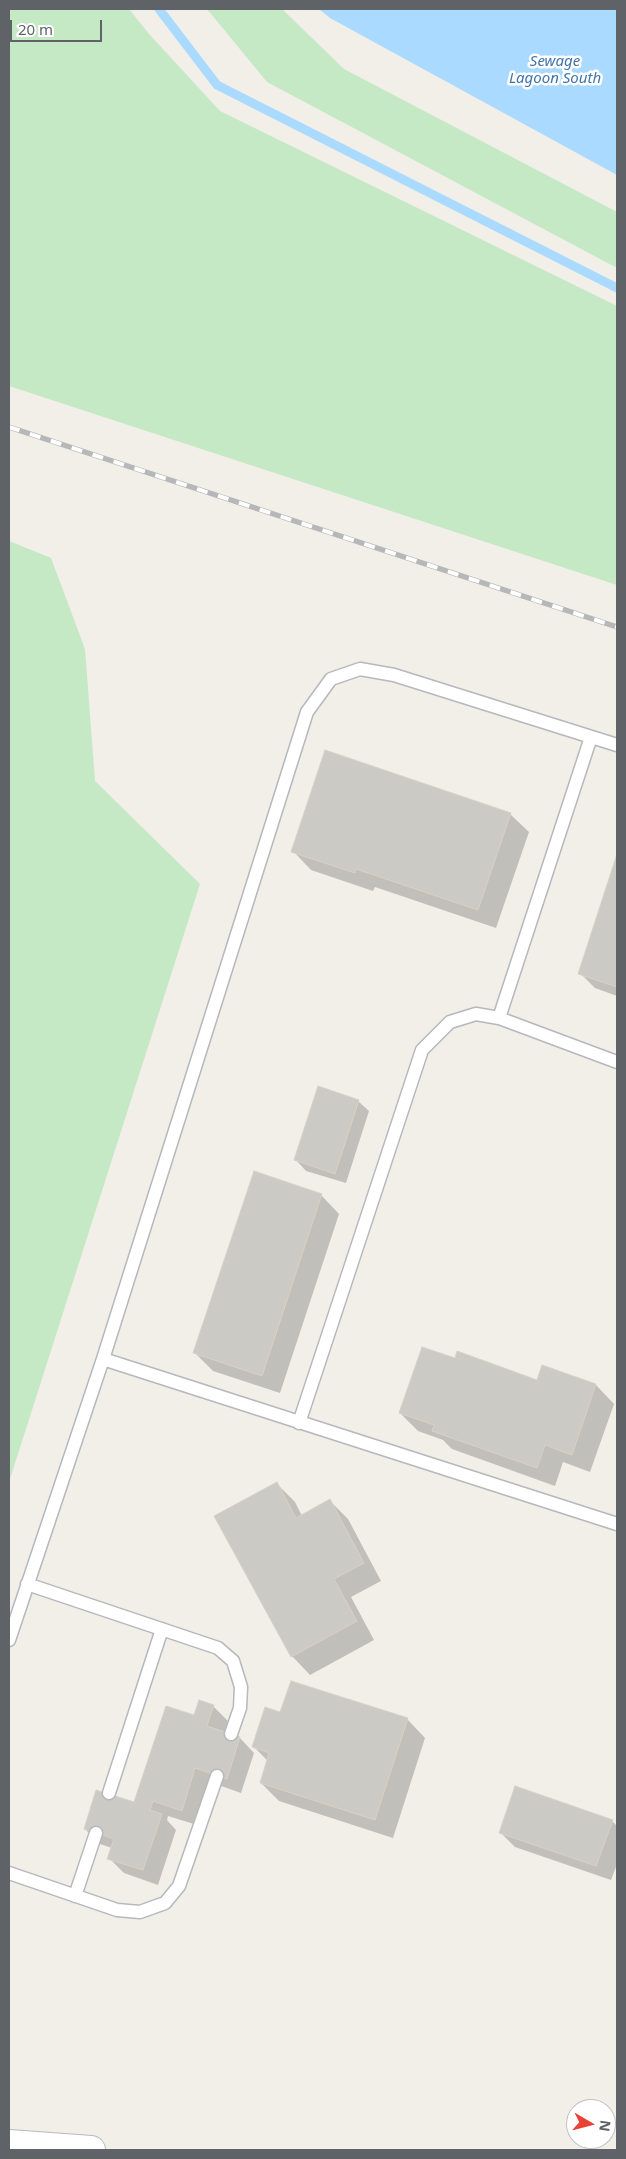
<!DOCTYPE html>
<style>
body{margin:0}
#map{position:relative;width:626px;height:2159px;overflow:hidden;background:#f1efe8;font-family:"Noto Sans",sans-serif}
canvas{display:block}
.frame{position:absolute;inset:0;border:10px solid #5f6368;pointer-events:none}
.north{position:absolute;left:566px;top:2099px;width:50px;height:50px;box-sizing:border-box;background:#fff;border:1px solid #bfc1c3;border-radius:50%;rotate:98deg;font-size:14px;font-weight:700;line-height:20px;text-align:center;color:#5f6368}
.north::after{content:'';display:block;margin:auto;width:18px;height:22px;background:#ea4335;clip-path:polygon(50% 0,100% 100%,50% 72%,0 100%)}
.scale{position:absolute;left:10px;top:20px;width:92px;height:22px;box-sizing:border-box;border:2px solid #5f6368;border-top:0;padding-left:6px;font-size:15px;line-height:18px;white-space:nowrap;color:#5f6368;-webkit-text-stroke:4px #fff;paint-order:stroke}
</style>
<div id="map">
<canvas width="626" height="2159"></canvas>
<div class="frame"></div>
<div class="north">N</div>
<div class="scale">20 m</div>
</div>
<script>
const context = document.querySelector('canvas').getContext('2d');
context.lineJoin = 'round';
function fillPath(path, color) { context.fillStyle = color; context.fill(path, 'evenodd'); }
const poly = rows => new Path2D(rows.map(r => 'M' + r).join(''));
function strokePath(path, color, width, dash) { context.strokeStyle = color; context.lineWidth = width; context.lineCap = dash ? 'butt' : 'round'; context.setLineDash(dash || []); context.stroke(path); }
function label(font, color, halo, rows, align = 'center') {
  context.font = font + ' "Noto Sans",sans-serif'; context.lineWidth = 5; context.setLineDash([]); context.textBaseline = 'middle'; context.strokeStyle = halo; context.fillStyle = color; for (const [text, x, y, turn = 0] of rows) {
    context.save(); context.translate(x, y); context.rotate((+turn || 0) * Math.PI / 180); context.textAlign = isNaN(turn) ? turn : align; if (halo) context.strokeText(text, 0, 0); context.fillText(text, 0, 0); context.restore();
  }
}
fillPath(poly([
 [9,9,129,9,149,34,220,111,617,306,617,585,9,386],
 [207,9,282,9,344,69,617,212,617,268,267,82],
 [9,541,51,558,85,649,95,781,200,884,9,1482]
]), '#c5e8c5');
fillPath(poly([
 [319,9,617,9,617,175,330,18]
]), '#aadaff');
fillPath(poly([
 [510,814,529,832,496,928,375,887,373,891,311,870,293,851],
 [617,858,617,996,595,988,580,973],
 [358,1101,369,1111,346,1183,306,1171,296,1160],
 [321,1195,339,1214,280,1393,213,1371,195,1353],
 [456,1360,538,1381,543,1367,596,1385,614,1404,590,1472,563,1462,555,1486,452,1449,443,1440,418,1431,400,1413],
 [277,1484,295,1502,302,1516,330,1501,348,1519,381,1581,351,1597,374,1640,310,1675,292,1656],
 [213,1706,228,1721,224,1733,240,1738,254,1753,241,1793,210,1782,197,1825,168,1816,167,1820,176,1830,158,1885,124,1873,109,1858,112,1848,100,1844,85,1829,135,1803,195,1717],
 [281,1714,407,1719,425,1738,393,1838,279,1801,261,1783,268,1761,254,1747],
 [612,1821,617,1826,617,1864,611,1880,515,1847,500,1832]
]), '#0003');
strokePath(poly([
 [159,9,217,85,617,288]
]), '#aadaff', 9);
const building = poly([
 [325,750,511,813,478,910,356,869,355,873,291,852,325,750],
 [617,854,617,987,578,974,617,854],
 [318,1086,359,1100,335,1174,294,1160,318,1086],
 [254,1171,322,1194,262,1376,193,1353,254,1171],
 [422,1347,455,1358,457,1351,537,1380,542,1365,596,1384,572,1455,545,1445,537,1468,432,1431,434,1425,399,1413,422,1347],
 [277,1482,296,1518,330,1499,364,1563,334,1579,357,1621,291,1657,214,1516,277,1482],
 [291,1681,408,1718,375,1820,260,1783,269,1753,252,1747,265,1707,280,1712,291,1681],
 [199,1700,214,1705,207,1726,240,1737,227,1779,195,1768,182,1811,153,1801,150,1810,162,1814,143,1870,107,1859,114,1839,84,1829,96,1790,134,1802,166,1706,194,1715,199,1700],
 [515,1786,613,1820,596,1866,499,1833,515,1786]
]);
fillPath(building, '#cccac5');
strokePath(building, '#d6d1c6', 1);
const lane = poly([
 [499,1018,591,737],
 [103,1359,617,1524],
 [299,1423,422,1050,450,1022,476,1014,499,1018,617,1062],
 [27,1584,218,1648,233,1661,241,1687,240,1708,231,1734],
 [9,1640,103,1359,307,712,331,679,360,669,394,675,617,745],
 [109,1793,162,1629],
 [9,1873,117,1910,140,1912,165,1903,179,1886,217,1776],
 [75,1896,96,1833]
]);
const secondary = poly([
 [9,2144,91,2150]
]);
strokePath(lane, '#b5b8bc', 15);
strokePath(secondary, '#b6babf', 30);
strokePath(lane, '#fff', 12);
strokePath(secondary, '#fff', 28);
const rail = poly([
 [9,427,617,627]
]);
strokePath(rail, '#b6b7b8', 5.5);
strokePath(rail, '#fff', 4, [11]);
label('italic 15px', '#4174aa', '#fff', [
 ["Sewage",555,62],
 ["Lagoon South",555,79]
]);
</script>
